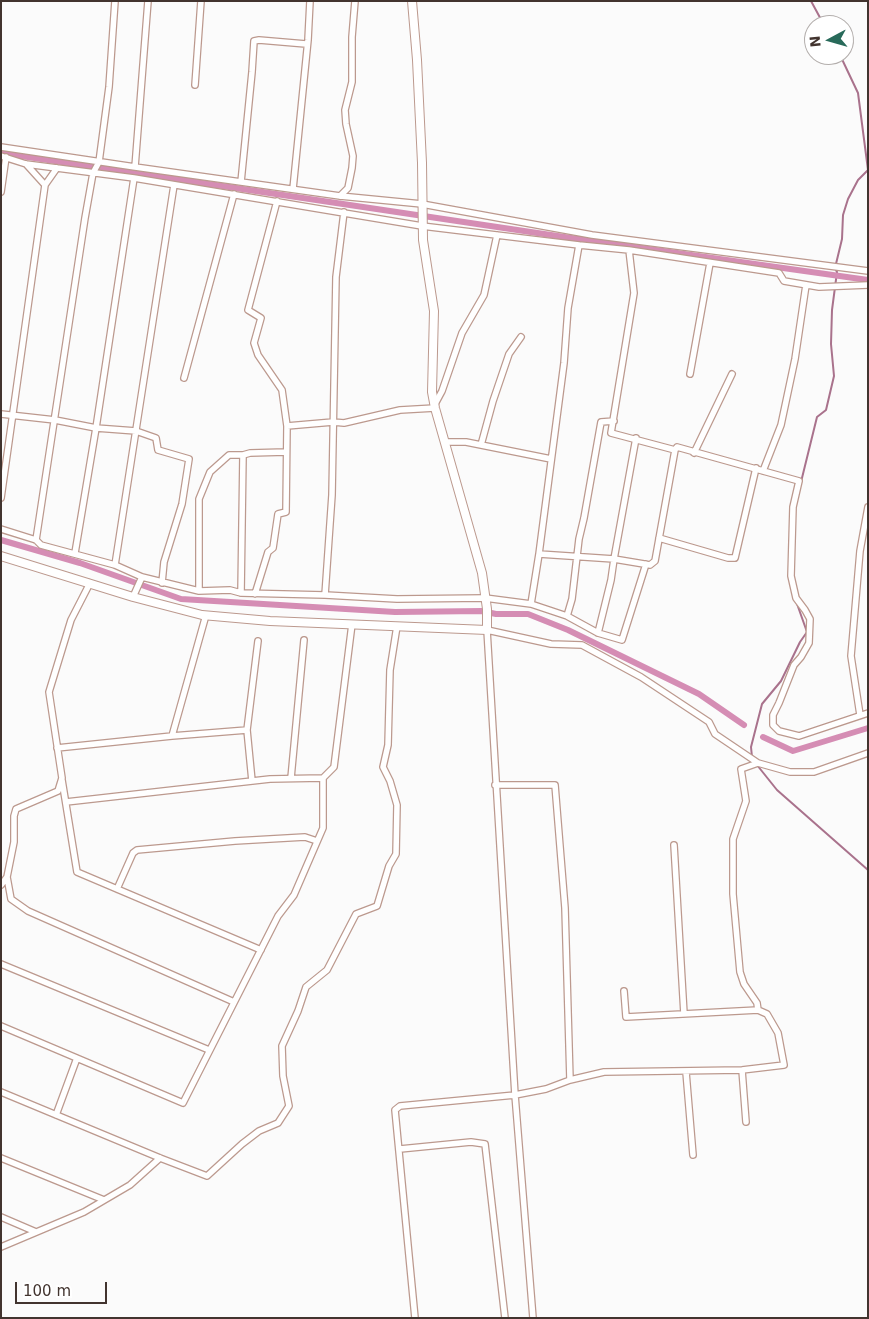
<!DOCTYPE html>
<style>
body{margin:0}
#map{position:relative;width:869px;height:1319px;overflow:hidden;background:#fbfbfb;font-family:"DejaVu Sans",sans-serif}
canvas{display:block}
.frame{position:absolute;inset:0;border:2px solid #42342f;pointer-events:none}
.north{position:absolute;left:804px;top:15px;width:50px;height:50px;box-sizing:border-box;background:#fff;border:1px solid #b3aeac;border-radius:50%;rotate:264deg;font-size:14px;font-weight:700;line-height:20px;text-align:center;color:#42342f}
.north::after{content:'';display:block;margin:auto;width:18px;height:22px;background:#286a5a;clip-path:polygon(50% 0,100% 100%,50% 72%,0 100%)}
.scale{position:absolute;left:15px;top:1282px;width:92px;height:22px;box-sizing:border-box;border:2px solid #42342f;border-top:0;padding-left:6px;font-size:15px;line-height:18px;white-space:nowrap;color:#42342f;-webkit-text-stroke:4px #fff;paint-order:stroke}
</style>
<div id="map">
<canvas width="869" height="1319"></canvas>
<div class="frame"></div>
<div class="north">N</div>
<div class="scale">100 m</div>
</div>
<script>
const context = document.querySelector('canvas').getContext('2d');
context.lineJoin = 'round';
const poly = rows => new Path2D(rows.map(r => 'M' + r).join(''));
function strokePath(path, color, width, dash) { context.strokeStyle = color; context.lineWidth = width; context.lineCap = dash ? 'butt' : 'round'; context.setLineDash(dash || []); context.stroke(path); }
strokePath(poly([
 [811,1,824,25],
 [801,482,817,417,826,410,834,376,831,344,832,310,837,272,835,268,842,239,843,215,848,199,858,180,868,170,858,93,840,55],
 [752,757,751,747,762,704,781,681,800,642,807,632,796,601],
 [757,765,777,790,868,870]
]), '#a9728c', 2);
strokePath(poly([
 [1,153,571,238,868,280],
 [1,540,80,563,181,599,395,612,482,611,496,614,528,614,568,630,699,694,744,725],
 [763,737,793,751,868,728]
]), '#d58db4', 6);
const street = poly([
 [195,85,201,1],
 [1,147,135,167,340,196,422,204,592,235,868,271],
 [1,156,26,164,134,178,422,226,579,245,629,250,779,273,784,281,819,287,868,285],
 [26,164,45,185,57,168],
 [135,167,148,1],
 [241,182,252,72,254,41,259,40,306,44],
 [293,189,308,40,310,1],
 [1,192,6,157],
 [340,196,348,188,352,168,353,156,346,124,345,110,352,82,352,37,355,1],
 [579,245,568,308,564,363,539,554,614,559,650,565,655,561,675,450],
 [629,250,634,293,611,433,675,450,677,447,799,481,793,507,791,576,796,598,805,610,810,619,809,643,801,657,794,665,779,703,773,715,773,725,779,731,799,736,868,713],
 [690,374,710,263],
 [184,378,234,194],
 [435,404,442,391,462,333,484,295,497,235],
 [1,414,55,420,96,428,136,431,156,438,158,450,189,459,182,504,164,562,162,583],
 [287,426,333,422,344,423,400,410,435,408],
 [446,442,466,442,551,459],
 [481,445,493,401,509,354,521,337],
 [694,453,732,374],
 [763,471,781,425,795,359,806,285],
 [1,498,45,185],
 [1,529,36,540,41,545,115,565,142,577,199,591,230,590,241,593,325,595,397,599,485,598,531,604,567,616,598,633,622,640,646,564],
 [659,538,728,558,735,558,756,468],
 [36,540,85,218,93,173,99,162,109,87,115,1],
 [75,553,96,428,134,178],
 [115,565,174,185],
 [199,591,199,499,210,472,229,455,243,455],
 [241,593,243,455,250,453,286,452],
 [255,594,268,552,273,548,278,514,286,512,287,426,282,390,258,355,254,343,261,318,248,310,277,201],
 [325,595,332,495,336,277,344,212],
 [133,597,142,577],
 [531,604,539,554],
 [206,615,172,736,247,730,252,781],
 [567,616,572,599,579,539,584,518,601,422,614,421],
 [598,633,611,580,614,559,636,438],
 [860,715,851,656,860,551,868,507],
 [247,730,258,641],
 [57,748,172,736],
 [758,763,741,769,746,801,733,839,733,894,740,972,744,984,757,1003,758,1010],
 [291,778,304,640],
 [62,780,77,872,261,950],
 [495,785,555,785,565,908,570,1080],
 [66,802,270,779,323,778],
 [674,845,684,1014],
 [7,877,11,899,28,911,234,1002],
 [1,885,7,877,14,842,14,816,16,809,58,791,62,778,49,692,71,620,90,583],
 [117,889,133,853,137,850,235,841,305,837,317,841],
 [1,964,209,1050],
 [1,1026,183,1103,278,916,294,895,323,828,323,778,334,767,352,624],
 [742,1070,746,1122],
 [686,1072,693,1155],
 [1,1092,160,1158,207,1176,242,1144,259,1131,278,1123,289,1106,283,1076,282,1046,298,1011,306,987,327,970,356,914,377,906,389,866,396,854,397,805,390,781,383,767,388,745,390,670,397,626],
 [56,1115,77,1058],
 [400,1149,471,1142,485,1144,505,1318],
 [1,1158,104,1200],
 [1,1217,36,1232],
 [1,1247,84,1212,130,1185,160,1158],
 [415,1318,395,1110,400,1106,515,1095,546,1089,570,1080,604,1072,742,1070,784,1065,778,1033,767,1014,758,1010,626,1017,624,991],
 [533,1318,515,1095,487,630,551,644,582,645,641,677,709,722,715,734,758,763,790,772,814,772,868,753]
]);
const secondary = poly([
 [1,556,133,597,202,615,270,621,487,630,487,609,482,573,435,408,432,392,434,311,423,240,422,163,417,60,412,1]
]);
strokePath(street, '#bc998e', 8);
strokePath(secondary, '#bc998e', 10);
strokePath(street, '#fff', 5.5);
strokePath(secondary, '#fff', 8);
</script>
